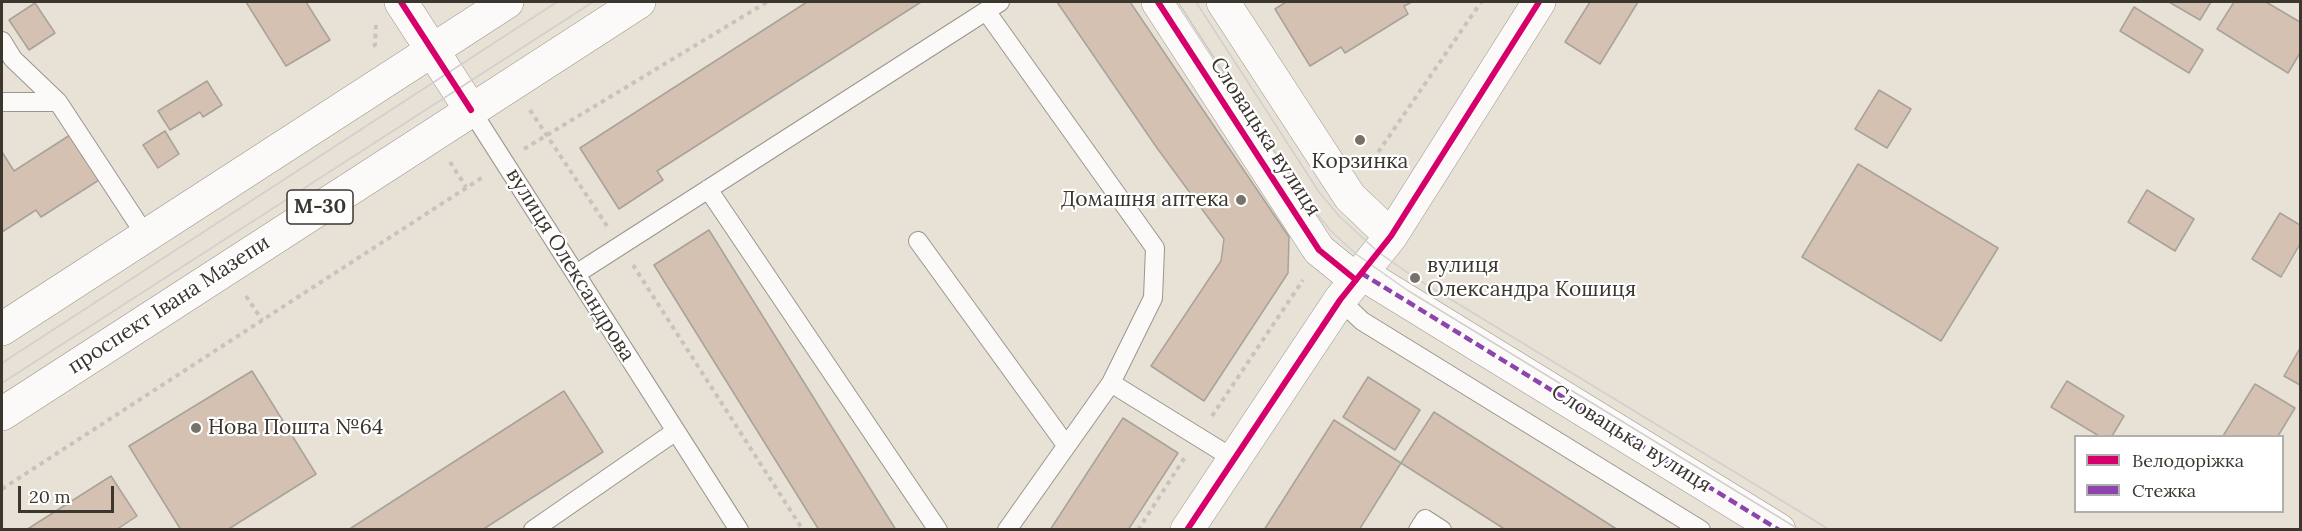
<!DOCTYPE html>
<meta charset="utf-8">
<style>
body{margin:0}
#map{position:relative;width:2302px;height:531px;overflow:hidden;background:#e7e1d6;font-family:Lora,serif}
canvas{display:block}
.frame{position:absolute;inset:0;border:3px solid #3b362e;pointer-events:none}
.legend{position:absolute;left:2074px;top:435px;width:210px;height:78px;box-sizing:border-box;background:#fff;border:2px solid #b1afab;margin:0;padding:8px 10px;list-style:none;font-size:18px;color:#3b362e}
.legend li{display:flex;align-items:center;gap:12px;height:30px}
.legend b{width:30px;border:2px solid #b1afab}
.scale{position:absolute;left:18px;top:486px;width:96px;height:27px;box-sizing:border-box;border:3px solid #3b362e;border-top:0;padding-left:8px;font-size:18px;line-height:21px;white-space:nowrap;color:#3b362e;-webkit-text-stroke:4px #fff;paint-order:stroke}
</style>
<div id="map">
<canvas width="2302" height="531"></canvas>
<div class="frame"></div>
<ul class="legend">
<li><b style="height:8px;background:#d6006c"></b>Велодоріжка</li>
<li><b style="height:8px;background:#8e44ad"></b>Стежка</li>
</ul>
<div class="scale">20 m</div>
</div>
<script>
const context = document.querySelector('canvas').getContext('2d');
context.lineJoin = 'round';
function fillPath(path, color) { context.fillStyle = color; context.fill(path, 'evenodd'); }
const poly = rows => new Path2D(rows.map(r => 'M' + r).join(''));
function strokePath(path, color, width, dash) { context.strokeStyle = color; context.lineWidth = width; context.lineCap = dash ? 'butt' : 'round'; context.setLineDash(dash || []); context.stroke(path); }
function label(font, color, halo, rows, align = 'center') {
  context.font = font + ' Lora,serif'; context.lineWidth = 4.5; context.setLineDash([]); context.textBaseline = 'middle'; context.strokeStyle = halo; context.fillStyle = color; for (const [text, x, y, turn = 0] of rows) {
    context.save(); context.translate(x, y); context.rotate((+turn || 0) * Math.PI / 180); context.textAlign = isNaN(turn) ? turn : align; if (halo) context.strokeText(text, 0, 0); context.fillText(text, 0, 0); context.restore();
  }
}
const building = poly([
 [246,2,306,2,330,40,286,66,246,2],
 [807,2,921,2,657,171,663,180,619,209,580,148,807,2],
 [1057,2,1130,2,1289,237,1288,273,1204,401,1151,366,1221,261,1224,239,1157,148,1057,2],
 [1286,2,1412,2,1404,6,1408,14,1345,53,1341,47,1310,66,1275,9,1286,2],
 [1590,2,1638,2,1600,64,1565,42,1590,2],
 [2169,2,2211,2,2200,20,2169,2],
 [2234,2,2266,2,2300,22,2300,53,2288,73,2217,29,2234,2],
 [35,3,55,33,29,50,9,20,35,3],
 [2134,7,2203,50,2189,73,2120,31,2134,7],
 [207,81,222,105,203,117,200,112,170,130,158,111,207,81],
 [1879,90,1911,109,1887,148,1855,129,1879,90],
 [165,131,179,154,158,168,143,145,165,131],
 [70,135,99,180,41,217,36,210,2,232,2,152,14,171,70,135],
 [1858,164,1998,248,1941,341,1802,257,1858,164],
 [2147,190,2194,219,2175,251,2128,222,2147,190],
 [2280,213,2300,225,2300,244,2281,277,2252,259,2280,213],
 [709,230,896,530,819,530,654,265,709,230],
 [2300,348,2300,385,2284,376,2300,348],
 [252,371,316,474,227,530,181,530,129,446,252,371],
 [1368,377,1420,410,1395,450,1343,417,1368,377],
 [2067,381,2124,416,2112,436,2099,436,2051,407,2067,381],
 [2255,384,2295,408,2278,436,2223,436,2255,384],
 [564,391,603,452,482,530,348,530,564,391],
 [1434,412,1618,530,1506,530,1401,463,1434,412],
 [1123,418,1178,453,1128,530,1050,530,1123,418],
 [1334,420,1401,463,1359,530,1264,530,1334,420],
 [111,476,137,516,116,530,26,530,111,476]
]);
fillPath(building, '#d4c1b1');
strokePath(building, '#a8a29a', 1.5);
const lane = poly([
 [1000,2,986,11,1155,248,1153,298,1111,383,1234,459],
 [2,41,13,59,58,102],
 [2,102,58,102,146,236],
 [471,110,739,530],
 [708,189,938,530],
 [918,241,1066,445],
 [576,274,986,11],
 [1340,300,1362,321,1701,530],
 [533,530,676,431],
 [1007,530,1111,383],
 [1418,530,1425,519,1442,530]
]);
const street = poly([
 [401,2,471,110],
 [1158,2,1319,250,1356,280],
 [1223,2,1350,197,1391,236],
 [1361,273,1779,530],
 [1187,530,1340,300,1391,236,1539,2]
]);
const highway = poly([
 [2,329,507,2],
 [2,414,639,2]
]);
strokePath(lane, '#9b968d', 20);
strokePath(street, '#9b968d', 34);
strokePath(highway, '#9b968d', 34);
strokePath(poly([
 [373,46,375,45,376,25],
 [530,110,607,226],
 [524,149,767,2],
 [450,162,466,187],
 [1368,167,1481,2],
 [633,265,803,530],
 [246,296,262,320],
 [1212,416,1303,280],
 [2,489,483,177],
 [1138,530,1185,457]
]), '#c5c4bf', 4, [4.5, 4.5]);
strokePath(lane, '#fbfaf9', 18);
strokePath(street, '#fbfaf9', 33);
strokePath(highway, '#fbfaf9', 33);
strokePath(poly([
 [1176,2,1305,199,1331,231,1356,254,1407,290,1800,530],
 [1196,2,1319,192,1339,216,1378,252,1414,277,1830,530],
 [2,363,557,2],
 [2,383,593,2]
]), '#d2d0cd', 1.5);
strokePath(poly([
 [1361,273,1779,530]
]), '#8e44ad', 4.5, [9, 4.5]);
strokePath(poly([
 [401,2,471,110],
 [1158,2,1319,250,1356,280],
 [1187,530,1340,300,1391,236,1539,2]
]), '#d6006c', 6);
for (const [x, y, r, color] of [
 [1360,140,6,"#777269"],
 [1241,200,6,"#777269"],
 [1415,278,6,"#777269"],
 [196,428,6,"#777269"]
]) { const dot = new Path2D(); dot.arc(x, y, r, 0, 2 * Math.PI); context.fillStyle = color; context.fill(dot); strokePath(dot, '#fff', 2); }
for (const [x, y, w] of [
 [320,207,66]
]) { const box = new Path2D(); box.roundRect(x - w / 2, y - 17, w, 34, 4.5); context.fillStyle = '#fff'; context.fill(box); strokePath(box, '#3b362e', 1.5); }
label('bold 20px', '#3b362e', null, [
 ["М-30",320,207]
]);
label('21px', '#3b362e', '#fff', [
 ["Словацька вулиця",1265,137,57],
 ["вулиця Олександрова",570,265,58],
 ["проспект Івана Мазепи",169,305,-33],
 ["Словацька вулиця",1631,439,32]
]);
label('21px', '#3b362e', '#fff', [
 ["Корзинка",1360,162,"center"],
 ["Домашня аптека",1229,200,"right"],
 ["вулиця",1427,266],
 ["Олександра Кошиця",1427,290],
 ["Нова Пошта №64",208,428]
], 'left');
</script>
